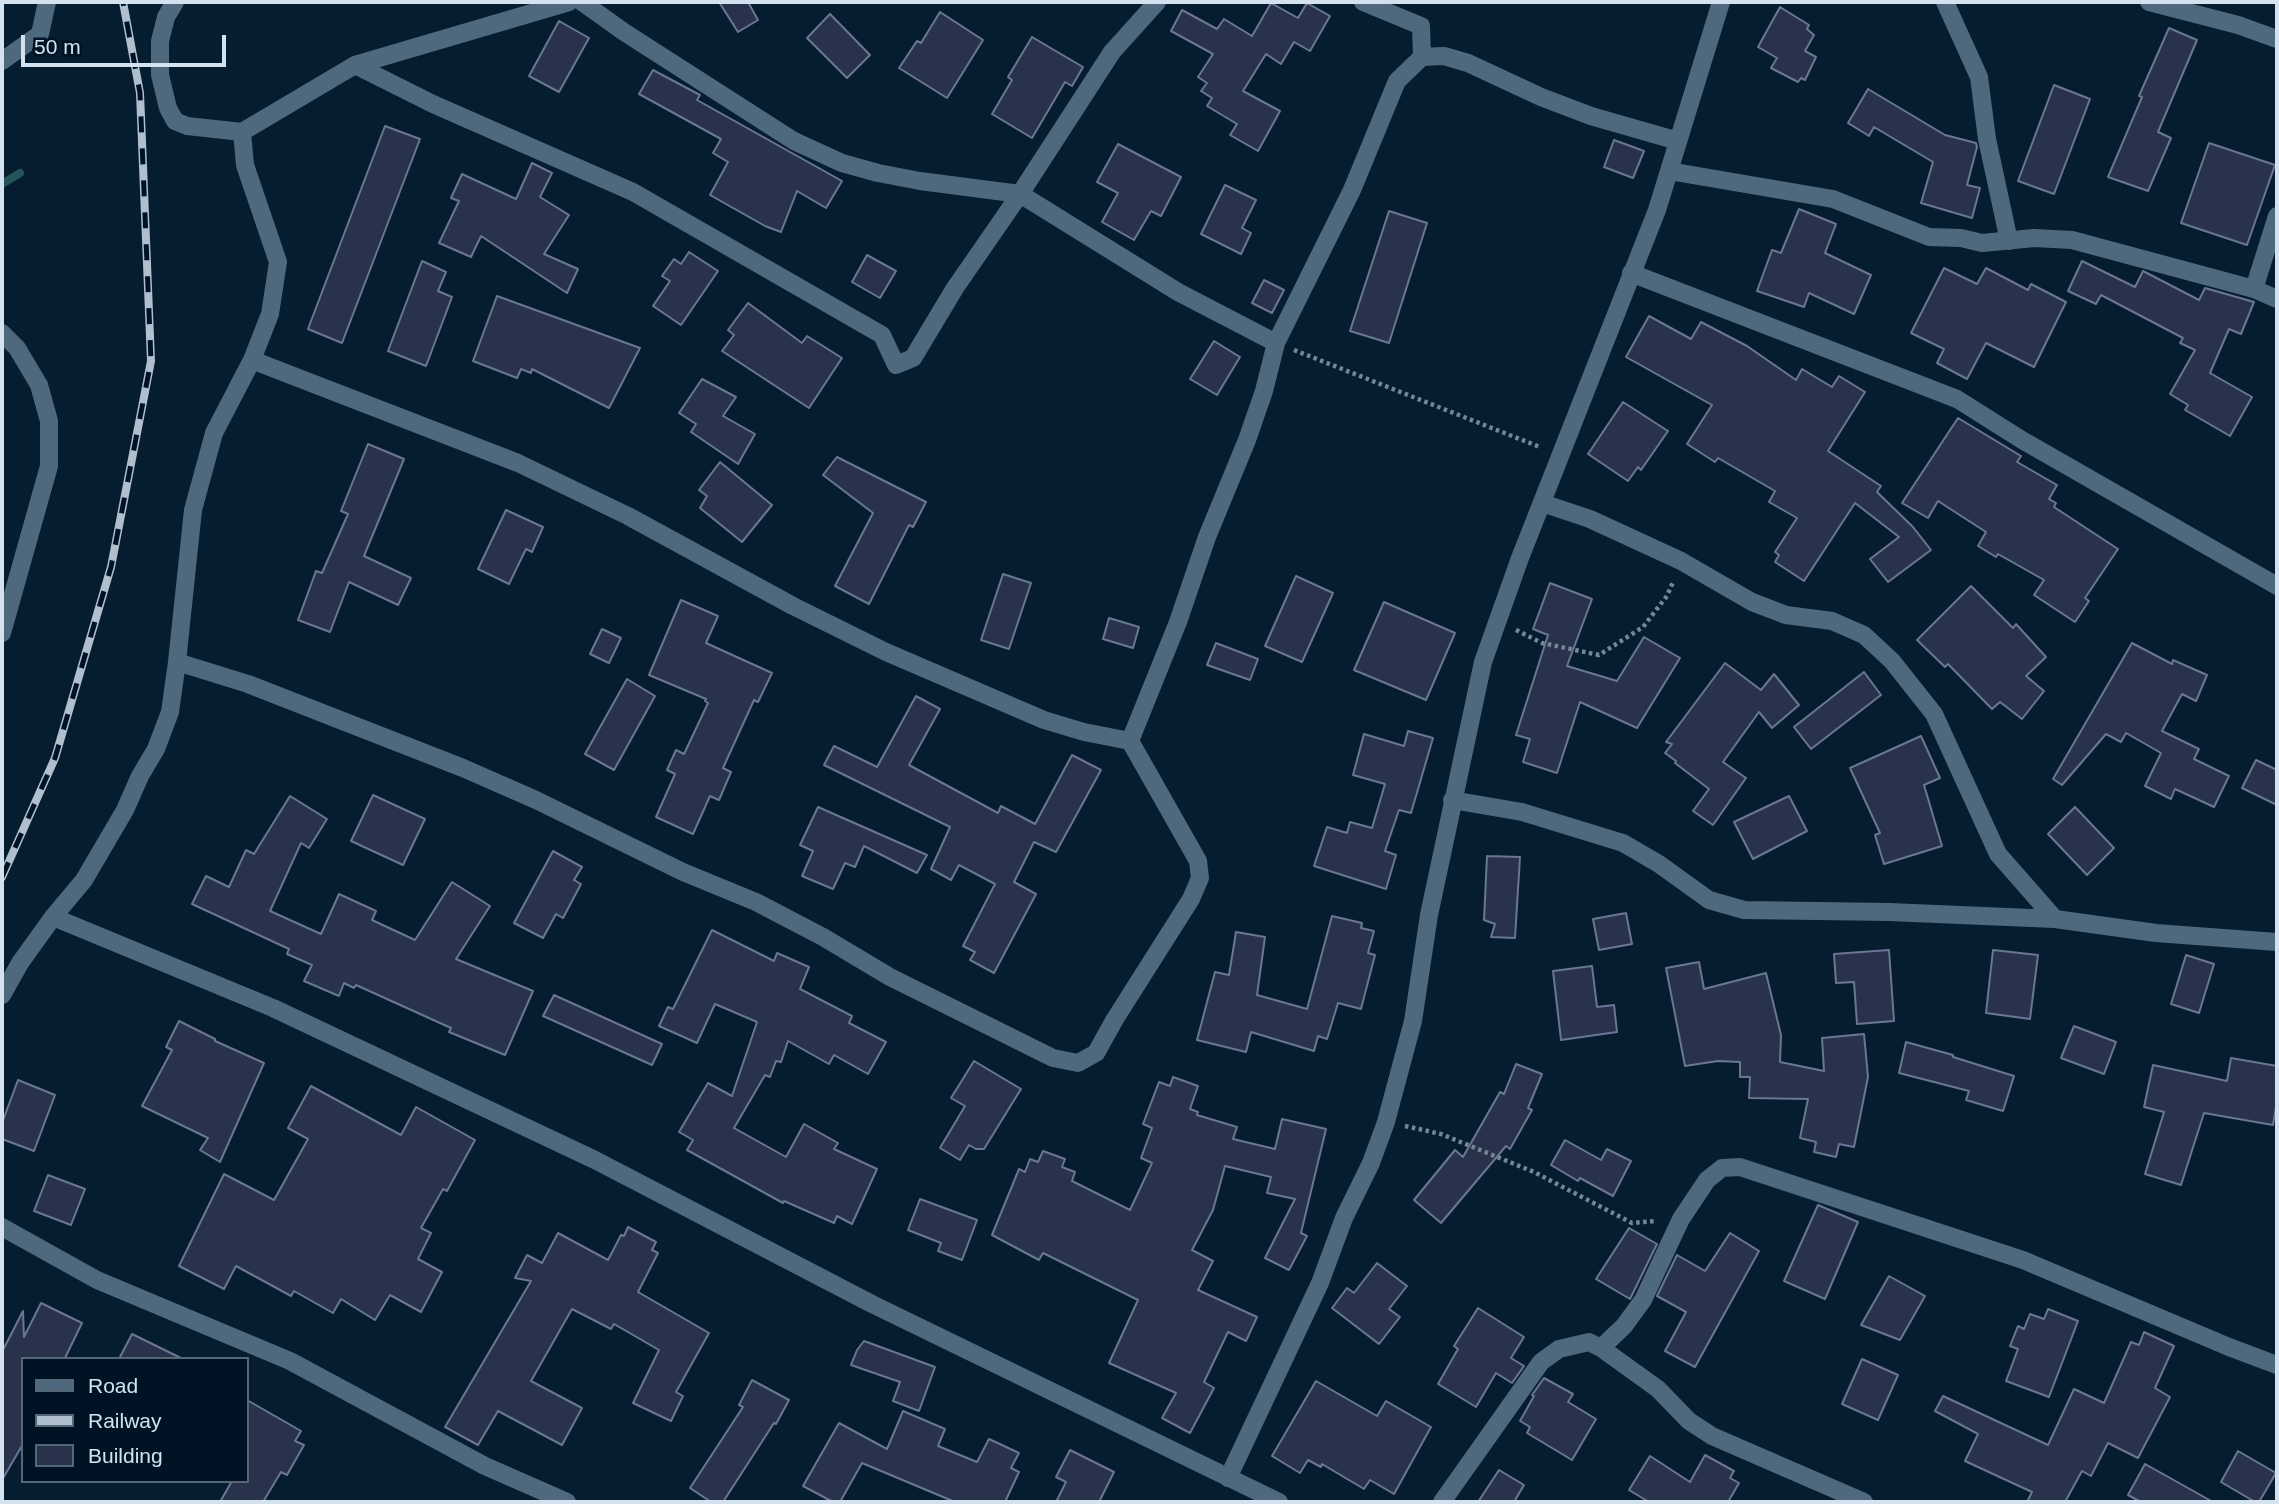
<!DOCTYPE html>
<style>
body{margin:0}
#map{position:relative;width:2279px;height:1504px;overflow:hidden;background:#051d2f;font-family:Arial,sans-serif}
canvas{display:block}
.frame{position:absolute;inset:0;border:4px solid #d4e2ef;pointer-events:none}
.legend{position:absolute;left:21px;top:1357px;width:228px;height:126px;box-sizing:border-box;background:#001325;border:2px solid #556676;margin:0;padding:9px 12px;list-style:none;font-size:21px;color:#d4e2ef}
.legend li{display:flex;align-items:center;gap:14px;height:35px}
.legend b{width:35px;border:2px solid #556676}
.scale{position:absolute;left:21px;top:35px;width:205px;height:32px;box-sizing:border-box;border:4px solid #d4e2ef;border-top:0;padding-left:9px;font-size:21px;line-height:24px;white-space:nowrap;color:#d4e2ef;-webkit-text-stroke:5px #001325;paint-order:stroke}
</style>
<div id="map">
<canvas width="2279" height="1504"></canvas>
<div class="frame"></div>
<ul class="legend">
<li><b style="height:9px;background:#4e687e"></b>Road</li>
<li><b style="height:9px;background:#b0bfcd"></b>Railway</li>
<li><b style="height:19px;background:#28334b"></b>Building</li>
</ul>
<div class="scale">50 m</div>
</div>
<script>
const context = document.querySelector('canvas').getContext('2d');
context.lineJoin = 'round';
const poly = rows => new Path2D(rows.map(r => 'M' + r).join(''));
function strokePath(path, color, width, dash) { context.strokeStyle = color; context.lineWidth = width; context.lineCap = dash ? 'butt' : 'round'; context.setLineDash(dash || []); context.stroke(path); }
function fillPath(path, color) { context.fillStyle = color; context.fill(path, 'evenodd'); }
strokePath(poly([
 [2,184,20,173]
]), '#265559', 8);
const building = poly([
 [719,2,748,2,758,20,738,32,719,2],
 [1271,3,1298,18,1307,3,1330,16,1310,51,1294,42,1281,64,1266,54,1243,91,1280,111,1258,151,1230,135,1237,124,1207,106,1212,98,1201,91,1207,83,1198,77,1213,54,1171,31,1182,10,1217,29,1224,19,1252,36,1271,3],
 [1780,7,1809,25,1807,29,1814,35,1805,51,1816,57,1805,80,1801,78,1798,82,1771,68,1777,58,1758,47,1780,7],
 [940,12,983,40,947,98,899,68,917,41,921,43,940,12],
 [830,14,870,55,847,78,807,38,830,14],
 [559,21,589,38,559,92,529,76,559,21],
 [2169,28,2197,40,2158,132,2171,138,2148,191,2108,177,2142,97,2139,96,2169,28],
 [1032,37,1083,67,1072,86,1065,82,1032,138,992,114,1012,80,1008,77,1032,37],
 [653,70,700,95,697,100,842,181,826,208,797,191,781,232,765,226,710,195,728,162,713,153,721,139,639,94,653,70],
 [2054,85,2090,99,2054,194,2018,181,2054,85],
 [1868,89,1945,135,1976,143,1977,147,1967,185,1980,188,1972,218,1921,203,1933,162,1874,127,1869,136,1848,123,1868,89],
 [385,126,420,139,342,343,308,329,385,126],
 [1614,140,1644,151,1633,178,1604,167,1614,140],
 [2209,143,2275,165,2247,245,2181,223,2209,143],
 [1118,144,1181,177,1161,216,1151,211,1134,240,1102,222,1118,193,1097,182,1118,144],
 [532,163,552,173,540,197,569,215,544,254,578,269,567,293,481,236,471,257,439,243,459,201,451,198,462,174,516,199,532,163],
 [1225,185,1256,200,1242,228,1251,233,1241,254,1201,234,1225,185],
 [1799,209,1836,224,1825,253,1871,275,1854,314,1809,293,1804,307,1757,291,1772,250,1781,253,1799,209],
 [1389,211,1427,223,1389,343,1350,331,1389,211],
 [689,252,718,271,681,325,653,306,670,281,662,276,674,259,681,264,689,252],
 [867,255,896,271,880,298,852,282,867,255],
 [422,261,446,272,438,291,452,297,426,366,388,351,422,261],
 [2082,261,2135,287,2143,271,2199,300,2205,288,2254,302,2241,334,2229,329,2210,373,2252,397,2230,436,2185,410,2188,405,2170,394,2195,350,2180,343,2183,338,2101,295,2096,304,2068,291,2082,261],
 [1944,268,1977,284,1986,268,2028,290,2031,284,2066,302,2034,367,1986,343,1967,379,1937,363,1944,349,1911,333,1944,268],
 [1264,280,1284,290,1272,313,1252,303,1264,280],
 [497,296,640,348,609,408,532,369,531,373,521,369,517,378,473,361,497,296],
 [748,303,802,343,807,336,842,358,809,408,722,351,734,335,728,330,748,303],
 [1649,316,1691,339,1701,322,1747,346,1796,380,1802,369,1832,387,1839,376,1865,392,1828,451,1881,486,1877,492,1913,527,1931,550,1888,582,1870,559,1899,537,1855,503,1804,581,1775,562,1779,555,1775,552,1797,518,1769,502,1775,491,1718,458,1715,462,1687,444,1712,405,1626,357,1649,316],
 [1214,341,1240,357,1217,395,1190,379,1214,341],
 [702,379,736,397,723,416,755,434,738,464,691,432,696,424,679,413,702,379],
 [1623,402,1668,431,1641,470,1638,467,1628,481,1588,454,1623,402],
 [1958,418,2021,456,2017,462,2057,485,2049,499,2056,503,2054,507,2118,549,2085,598,2089,601,2075,622,2034,595,2044,580,1998,554,1996,557,1978,546,1986,532,1938,501,1928,518,1902,503,1958,418],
 [368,444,404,459,364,556,411,578,398,605,349,582,330,632,298,620,316,571,322,573,348,514,341,511,368,444],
 [837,457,926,502,913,527,909,525,869,604,835,586,873,513,823,475,837,457],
 [720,462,772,505,742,542,700,508,707,496,699,490,720,462],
 [506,510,543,527,532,552,526,549,509,584,478,569,506,510],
 [1003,574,1031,583,1009,649,981,640,1003,574],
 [1296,576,1333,593,1302,662,1265,646,1296,576],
 [1550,583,1592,599,1567,666,1617,681,1644,637,1680,658,1637,728,1580,702,1557,773,1523,762,1530,739,1516,735,1548,635,1533,629,1550,583],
 [1971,586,2013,628,2016,624,2046,657,2026,676,2044,691,2022,719,2000,702,1992,709,1948,664,1945,667,1917,640,1971,586],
 [681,600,718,616,706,643,772,673,758,702,754,700,723,768,731,772,719,800,710,796,693,834,656,817,675,774,667,770,676,750,684,754,708,703,705,701,706,699,649,675,681,600],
 [1384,602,1455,633,1426,700,1354,670,1384,602],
 [1109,618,1139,627,1133,648,1103,639,1109,618],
 [602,629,621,638,609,663,590,654,602,629],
 [1216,643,1258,659,1250,680,1207,665,1216,643],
 [2132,643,2172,664,2173,660,2207,675,2196,701,2182,694,2162,731,2199,749,2194,759,2229,776,2214,807,2175,789,2171,799,2145,786,2161,753,2126,733,2121,742,2106,734,2062,785,2053,779,2132,643],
 [1725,663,1761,690,1774,674,1799,705,1772,728,1759,712,1723,762,1746,778,1713,825,1693,811,1709,789,1675,763,1676,761,1665,753,1672,744,1666,742,1725,663],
 [1864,672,1881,695,1811,749,1794,727,1864,672],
 [627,679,655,696,614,770,585,754,627,679],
 [916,696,940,709,909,765,998,813,1001,806,1035,824,1072,755,1101,770,1056,852,1034,842,1014,882,1036,894,994,973,970,960,975,952,963,946,995,884,959,865,951,880,931,869,950,827,824,765,834,746,877,767,916,696],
 [1408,731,1433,738,1411,813,1399,810,1385,851,1396,855,1386,889,1314,866,1327,827,1347,833,1350,822,1372,828,1385,784,1353,775,1364,734,1404,746,1408,731],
 [1921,736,1940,778,1924,785,1942,846,1884,864,1875,835,1880,833,1850,768,1921,736],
 [2256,760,2277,770,2277,805,2242,788,2256,760],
 [373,795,425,819,403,865,351,841,373,795],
 [290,796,327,819,309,848,301,843,270,911,321,934,339,894,376,911,372,920,415,940,452,882,490,906,456,959,533,991,505,1055,449,1032,451,1028,356,985,354,988,344,983,339,996,304,981,312,965,287,954,289,949,192,904,206,876,229,887,246,850,254,854,290,796],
 [1789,796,1807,831,1753,859,1734,822,1789,796],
 [818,807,927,855,917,873,864,846,855,867,845,863,833,889,802,876,813,851,800,845,818,807],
 [2075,807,2114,848,2087,875,2048,834,2075,807],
 [553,851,582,867,574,880,581,884,563,918,556,914,543,938,514,923,553,851],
 [1487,856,1520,857,1515,938,1491,937,1495,924,1484,920,1487,856],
 [1626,913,1632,944,1599,950,1593,919,1626,913],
 [1332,916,1362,923,1361,928,1374,931,1368,953,1375,955,1361,1009,1338,1003,1327,1039,1318,1036,1314,1051,1251,1032,1246,1052,1197,1040,1215,972,1229,975,1236,932,1265,937,1257,995,1307,1009,1332,916],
 [712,930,774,961,777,953,809,967,800,989,852,1016,849,1023,886,1042,868,1074,834,1055,829,1064,788,1041,781,1062,776,1061,770,1077,765,1075,734,1128,786,1157,804,1124,838,1143,834,1149,877,1169,852,1224,837,1216,834,1223,784,1201,783,1203,687,1150,693,1140,679,1132,708,1083,732,1096,757,1022,715,1004,697,1043,659,1026,668,1007,673,1009,712,930],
 [1889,950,1894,1021,1857,1024,1854,982,1836,983,1834,954,1889,950],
 [1993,950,2038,955,2030,1019,1986,1013,1993,950],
 [2186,955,2214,964,2199,1013,2171,1004,2186,955],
 [1699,962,1704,989,1766,973,1781,1035,1780,1062,1824,1071,1822,1038,1864,1034,1868,1077,1854,1147,1839,1144,1836,1157,1814,1152,1816,1142,1800,1138,1808,1099,1749,1098,1750,1077,1740,1077,1740,1062,1718,1061,1685,1066,1666,968,1699,962],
 [1592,966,1597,1007,1614,1005,1617,1032,1561,1040,1553,971,1592,966],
 [554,995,662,1044,652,1065,543,1016,554,995],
 [179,1021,215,1039,215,1041,264,1063,220,1162,200,1150,208,1138,142,1106,172,1050,166,1047,179,1021],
 [2074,1026,2116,1042,2104,1074,2061,1058,2074,1026],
 [1906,1042,1953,1055,1953,1057,2014,1076,2003,1111,1966,1100,1969,1091,1899,1073,1906,1042],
 [2231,1058,2277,1066,2277,1101,2273,1125,2204,1113,2181,1185,2145,1174,2164,1112,2144,1107,2153,1065,2227,1081,2231,1058],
 [974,1061,1021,1089,984,1149,976,1149,969,1145,960,1160,940,1148,965,1106,951,1098,974,1061],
 [1516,1064,1542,1074,1528,1108,1532,1110,1510,1149,1506,1146,1441,1223,1414,1200,1455,1150,1463,1157,1500,1092,1504,1094,1516,1064],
 [1173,1077,1198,1086,1190,1109,1198,1112,1197,1115,1237,1127,1233,1139,1275,1149,1282,1119,1326,1129,1301,1233,1307,1236,1289,1270,1265,1258,1295,1199,1267,1193,1271,1177,1225,1166,1213,1210,1192,1250,1213,1261,1198,1290,1257,1317,1246,1341,1228,1332,1204,1382,1214,1388,1190,1433,1162,1418,1176,1393,1109,1363,1138,1300,1043,1253,1039,1260,992,1235,1019,1169,1025,1172,1030,1159,1038,1162,1043,1151,1065,1159,1062,1167,1075,1172,1072,1181,1130,1210,1152,1163,1141,1158,1152,1128,1143,1124,1159,1082,1170,1086,1173,1077],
 [18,1080,55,1095,34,1151,2,1139,2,1123,18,1080],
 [311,1086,401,1135,416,1107,475,1140,447,1191,443,1189,421,1228,431,1233,418,1259,442,1272,421,1312,390,1295,375,1320,341,1299,333,1313,294,1291,291,1296,236,1266,224,1289,179,1266,224,1174,274,1200,308,1139,288,1128,311,1086],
 [1565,1140,1601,1160,1607,1149,1631,1161,1613,1196,1580,1178,1578,1181,1551,1165,1565,1140],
 [48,1175,85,1189,71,1225,34,1211,48,1175],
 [920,1199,977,1220,962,1260,938,1251,941,1243,908,1230,920,1199],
 [1818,1205,1858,1222,1825,1299,1784,1281,1818,1205],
 [628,1227,656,1242,652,1250,658,1253,638,1292,709,1333,676,1392,683,1396,671,1421,633,1403,659,1350,614,1324,611,1329,572,1309,531,1381,582,1408,562,1445,498,1411,478,1445,445,1427,531,1281,515,1278,527,1255,542,1263,558,1233,608,1260,621,1235,624,1236,628,1227],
 [1629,1228,1657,1244,1630,1299,1596,1279,1629,1228],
 [1730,1233,1759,1251,1695,1367,1665,1351,1686,1312,1657,1296,1677,1255,1705,1271,1730,1233],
 [1377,1263,1407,1286,1389,1309,1400,1317,1379,1344,1332,1308,1347,1288,1354,1293,1377,1263],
 [1889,1276,1925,1296,1900,1340,1861,1325,1889,1276],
 [41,1303,82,1323,65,1358,66,1359,23,1359,23,1444,2,1480,2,1352,23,1311,24,1337,41,1303],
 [1478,1308,1524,1337,1511,1358,1524,1366,1512,1383,1496,1373,1476,1407,1438,1384,1458,1349,1454,1346,1478,1308],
 [2048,1309,2078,1321,2049,1397,2006,1381,2018,1349,2010,1346,2018,1326,2024,1329,2030,1314,2044,1319,2048,1309],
 [2144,1332,2174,1346,2155,1388,2170,1397,2138,1458,2108,1443,2091,1476,2082,1471,2065,1502,2027,1502,2032,1492,1965,1461,1978,1434,1935,1411,1943,1396,2048,1445,2074,1389,2104,1403,2131,1342,2139,1345,2144,1332],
 [132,1334,183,1359,119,1359,132,1334],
 [864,1341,935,1367,919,1411,893,1401,900,1382,851,1365,857,1350,864,1341],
 [1862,1359,1898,1375,1878,1420,1842,1404,1862,1359],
 [1544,1378,1573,1394,1568,1402,1596,1419,1572,1460,1527,1433,1530,1427,1520,1421,1534,1396,1532,1395,1544,1378],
 [752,1380,789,1400,776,1424,774,1423,723,1502,711,1502,690,1488,743,1407,739,1405,752,1380],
 [1316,1381,1377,1416,1386,1401,1431,1427,1394,1494,1370,1480,1364,1489,1322,1464,1321,1467,1308,1460,1300,1473,1272,1456,1316,1381],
 [247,1400,301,1431,295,1441,304,1445,287,1475,281,1472,263,1502,220,1502,232,1481,247,1481,247,1400],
 [903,1411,945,1429,938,1446,977,1462,989,1439,1019,1453,1011,1468,1019,1472,1005,1502,955,1502,862,1463,840,1502,833,1502,803,1486,839,1423,887,1449,903,1411],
 [1070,1450,1114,1472,1099,1502,1056,1502,1066,1482,1056,1477,1070,1450],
 [2238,1451,2276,1473,2259,1502,2255,1502,2221,1482,2238,1451],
 [1705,1455,1734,1471,1730,1478,1739,1483,1728,1502,1649,1502,1629,1490,1650,1456,1690,1482,1705,1455],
 [2145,1464,2213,1502,2141,1502,2128,1495,2145,1464],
 [1499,1470,1524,1485,1514,1502,1478,1502,1499,1470]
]);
fillPath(building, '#28334b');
strokePath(building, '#6a7693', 2);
strokePath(poly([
 [1294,350,1540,447],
 [1516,630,1542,643,1599,655,1643,627,1667,596,1673,582],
 [1405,1126,1441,1134,1534,1172,1632,1223,1655,1221]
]), '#748796', 4.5, [3.5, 3.5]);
strokePath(poly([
 [175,2,166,17,160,41,160,75,168,108,175,121,187,126,242,132],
 [582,2,624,32,794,141,842,163,878,173,920,181,1020,194,1112,52,1157,2],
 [1363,2,1421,26,1422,57],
 [1945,2,1979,77,1987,139,2009,241],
 [2149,2,2238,25,2277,39],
 [2,61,40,34,47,2],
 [1669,171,1833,199,1929,237,1961,238,1982,243,2034,238,2072,240,2254,289,2277,299],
 [1631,273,1957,399,2022,440,2277,586],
 [2254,289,2277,216],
 [2,333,17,348,39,385,49,421,49,466,2,633],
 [1276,343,1352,190,1397,81,1422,57,1444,56,1468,63,1541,97,1591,116,1678,141],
 [252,360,518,463,628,516,793,606,886,652,1044,720,1084,732,1130,741],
 [1542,503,1590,519,1681,561,1752,602,1786,615,1832,621,1864,635,1892,661,1934,714,1998,854,2055,919],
 [177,662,193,510,214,433,252,360,270,314,278,262,245,165,242,132,355,65,569,2],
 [1452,800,1522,812,1623,843,1659,864,1709,900,1744,910,1889,912,2055,919,2156,933,2277,942],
 [53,917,273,1008,595,1160,872,1304,1279,1502],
 [2,995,20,963,53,917,84,880,125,810,140,776,156,749,170,712,177,662,248,684,463,768,536,800,683,872,756,902,823,937,890,977,1053,1058,1078,1063,1096,1053,1115,1019,1191,899,1200,878,1198,861,1130,741,1178,622,1207,537,1247,440,1264,391,1276,343,1178,292,1020,194,955,288,913,358,896,365,882,335,633,192,433,104,355,65],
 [2,1227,97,1280,290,1361,485,1466,567,1502],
 [1601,1348,1624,1326,1643,1300,1681,1219,1707,1180,1722,1168,1740,1167,2023,1260,2229,1347,2277,1365],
 [1228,1478,1320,1283,1344,1218,1371,1163,1386,1122,1413,1021,1429,915,1483,662,1520,558,1657,210,1721,2],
 [1442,1502,1541,1362,1559,1349,1589,1342,1601,1348,1658,1389,1689,1421,1712,1436,1864,1502]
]), '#4e687e', 18);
const rail = poly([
 [2,877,55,758,111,567,151,361,140,93,123,2]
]);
strokePath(rail, '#b0bfcd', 8);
strokePath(rail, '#001325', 5, [16]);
</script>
